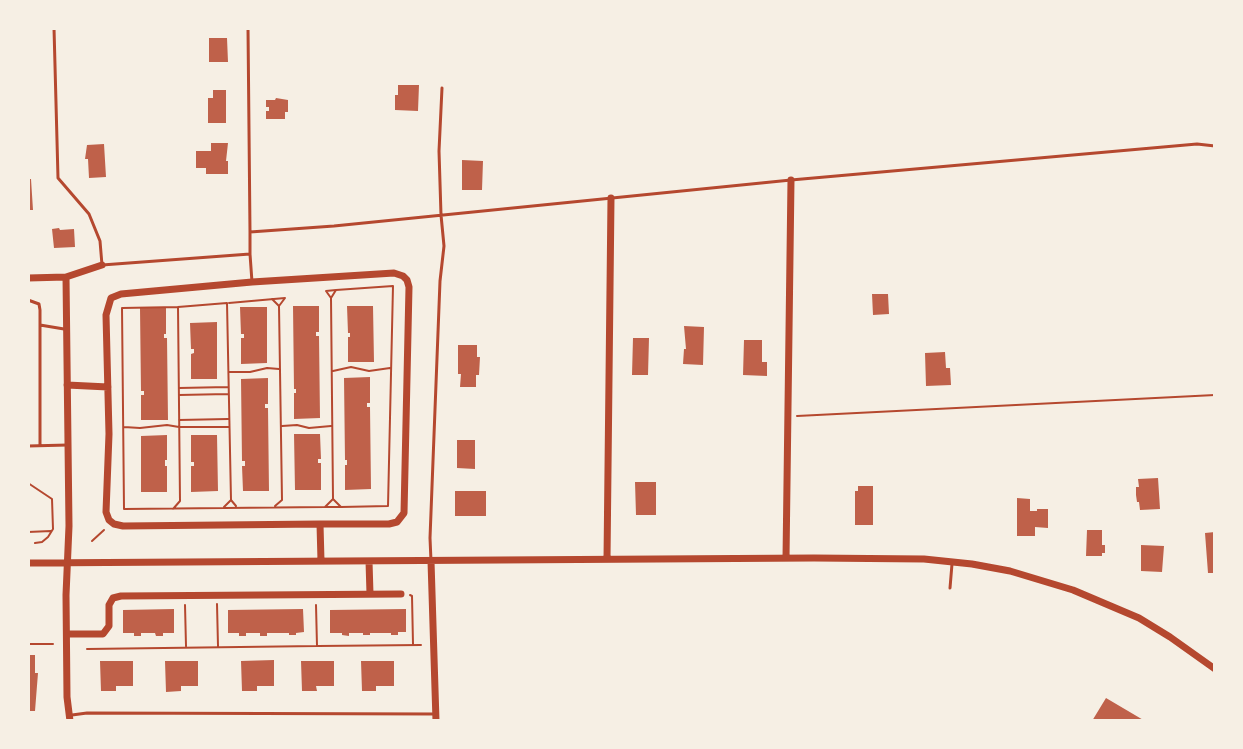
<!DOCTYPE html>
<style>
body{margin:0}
#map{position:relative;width:1243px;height:749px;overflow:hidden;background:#f6efe4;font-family:"Titillium Web",sans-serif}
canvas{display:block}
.frame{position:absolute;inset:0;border:30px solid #f6efe4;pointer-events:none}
</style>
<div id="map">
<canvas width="1243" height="749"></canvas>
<div class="frame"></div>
</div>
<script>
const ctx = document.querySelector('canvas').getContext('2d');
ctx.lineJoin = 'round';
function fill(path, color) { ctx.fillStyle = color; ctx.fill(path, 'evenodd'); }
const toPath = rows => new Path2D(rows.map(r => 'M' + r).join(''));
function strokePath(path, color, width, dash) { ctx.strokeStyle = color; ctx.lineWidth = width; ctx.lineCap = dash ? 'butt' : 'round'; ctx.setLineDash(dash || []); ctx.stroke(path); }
const building = toPath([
 [209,38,227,38,228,62,209,62],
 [398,85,419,85,418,111,395,110,395,95,398,95],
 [213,90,226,90,226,123,208,123,208,98,213,98],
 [276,98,288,100,288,112,285,112,285,119,266,119,266,111,269,111,269,107,266,107,266,100,275,100],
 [211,143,228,143,226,161,228,161,228,174,206,174,206,168,196,168,196,151,211,151],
 [104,144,106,177,89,178,88,159,85,159,87,145],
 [462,160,483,161,482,190,462,190],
 [28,179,31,179,33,210,28,210],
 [59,228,60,230,74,229,75,247,54,248,52,229],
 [872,294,888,294,889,314,873,315],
 [293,306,319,306,319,332,316,332,316,336,319,336,320,418,294,419,294,393,296,393,296,389,294,389],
 [347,306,373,306,374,362,348,362,348,337,350,337,350,333,348,333],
 [240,307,267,307,267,363,241,364,241,338,244,338,244,334,241,334],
 [140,308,166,308,166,334,164,334,164,338,167,338,168,420,141,420,141,395,144,395,144,391,141,391],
 [217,322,217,379,191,379,191,354,194,353,194,349,191,349,190,323],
 [684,326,704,327,703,365,683,364,684,349,686,349],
 [633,338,649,338,648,375,632,375],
 [744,340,762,340,762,362,767,362,767,376,743,375],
 [458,345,477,345,477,357,480,357,479,375,476,375,476,387,460,387,461,374,458,374],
 [945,352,946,368,950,368,951,385,926,386,925,353],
 [370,377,370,403,367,403,367,407,370,407,371,489,345,490,345,465,347,465,347,460,345,460,344,378],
 [268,378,268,404,265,404,265,408,268,408,269,491,243,491,242,466,245,466,245,461,242,461,241,379],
 [294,434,320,434,321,459,318,459,318,463,321,463,321,490,295,490],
 [167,435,167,460,165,460,165,466,167,466,167,492,141,492,141,436],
 [191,435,217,435,218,491,191,492,191,466,194,466,194,462,191,462],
 [457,440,475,440,475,469,457,468],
 [1158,478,1160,509,1140,510,1139,502,1137,502,1136,495,1136,487,1139,487,1138,479],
 [635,482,656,482,656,515,636,515],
 [858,486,873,486,873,525,855,525,855,491,858,491],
 [455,491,486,491,486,516,455,516],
 [1017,498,1030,499,1030,511,1037,511,1037,509,1048,509,1048,528,1035,527,1035,536,1017,536],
 [1087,530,1102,530,1102,545,1105,545,1105,553,1102,553,1102,556,1086,556],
 [1215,532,1215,573,1208,573,1205,533],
 [1141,545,1164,546,1162,572,1141,571],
 [174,609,174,633,163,633,163,636,156,636,155,633,141,633,141,636,134,636,134,633,123,633,123,610],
 [303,609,304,632,296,633,296,635,289,635,289,633,267,633,267,636,260,636,260,633,246,633,246,636,239,636,239,633,228,633,228,610],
 [406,609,406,632,398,632,398,635,391,635,391,633,370,633,370,635,363,635,363,633,349,633,349,636,342,635,342,633,330,633,330,610],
 [28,655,35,655,35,673,38,673,35,711,28,711],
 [274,660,274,686,257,686,257,691,242,691,241,661],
 [100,661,133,661,133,686,116,686,116,691,101,691],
 [165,661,198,661,198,686,181,686,181,691,166,692],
 [301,661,334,661,334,686,316,686,317,691,302,691],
 [361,661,394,661,394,686,376,686,376,691,362,691],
 [1106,698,1145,721,1092,721]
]);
const path = toPath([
 [336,290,393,286,388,506,341,507],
 [336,290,331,298,326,291,336,290],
 [331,298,333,499,325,507,341,507,333,499],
 [229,303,285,298,279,306,272,299],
 [178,307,227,303,231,500],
 [333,371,351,367,369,371,390,368],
 [229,372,250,372,267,368,279,369],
 [179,388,228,387],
 [179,395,228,394],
 [797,416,1215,395],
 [179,420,228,419],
 [282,426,297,425,309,428,331,426],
 [124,427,140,428,167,425,179,427,228,427],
 [28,483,52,499,53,529,48,537,42,542,35,543],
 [275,506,282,500,279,306],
 [224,507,231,500,236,506],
 [173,509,180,501,178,307,122,308,124,509,325,507],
 [28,532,51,531],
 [92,541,104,530],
 [410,595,412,596,413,644],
 [217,604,218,646],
 [185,605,186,646],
 [28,644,53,644],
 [318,646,421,645],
 [87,649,317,646,316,605]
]);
const service = toPath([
 [54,28,58,178,89,214,100,241,102,265,250,254,250,232,334,226,791,180,1197,144,1215,146],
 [248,28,250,232],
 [250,254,252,282],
 [28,300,39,304,40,310,40,445],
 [40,325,64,329],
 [28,446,68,445],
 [431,561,430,538,440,281,444,246,441,215,439,151,442,88],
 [950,588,952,564],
 [72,715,87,713,436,714]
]);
const minor = toPath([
 [66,277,69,526,66,595,67,697,70,721],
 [28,278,66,277,102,265],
 [67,385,108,387],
 [320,524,389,524,397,522,404,513,409,287,407,280,403,276,394,273,252,282,121,294,111,298,106,315,109,434,106,512,109,520,114,524,123,526,320,524,321,561],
 [786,558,791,180],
 [607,559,611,198],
 [369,561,370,594],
 [431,561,436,721],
 [28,563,814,558,924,559,972,564,1010,571,1073,590,1139,618,1170,637,1215,669],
 [67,634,103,634,109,626,109,605,113,598,121,596,401,594]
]);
fill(building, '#bf614a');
strokePath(path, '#b5482f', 2);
strokePath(service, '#b5482f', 3);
strokePath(minor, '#b5482f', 7);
</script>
